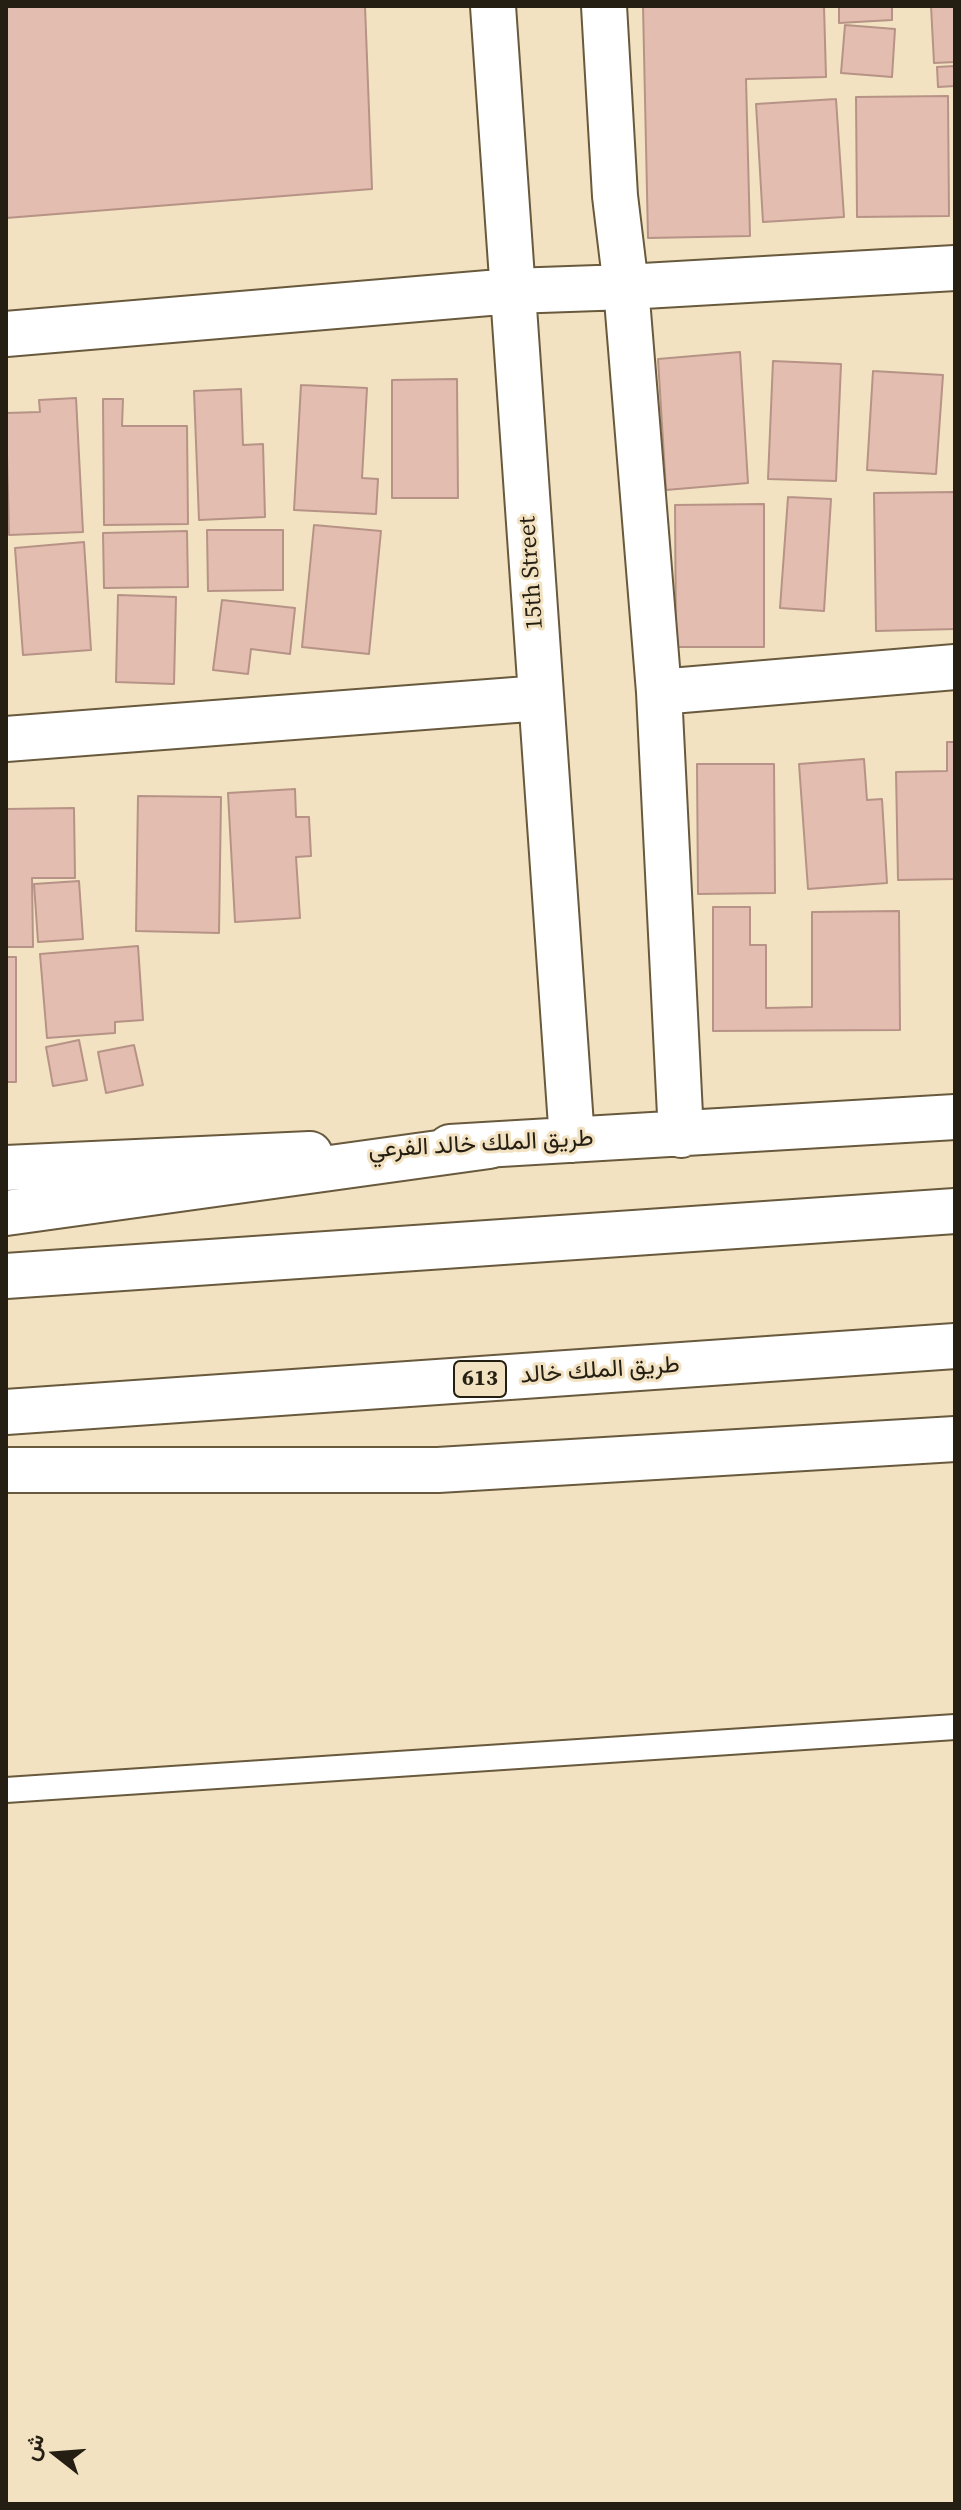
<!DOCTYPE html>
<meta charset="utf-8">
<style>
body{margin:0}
#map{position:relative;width:961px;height:2510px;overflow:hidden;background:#f2e2c1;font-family:"Source Serif 4",Vazirmatn,serif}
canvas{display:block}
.frame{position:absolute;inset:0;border:8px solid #251f13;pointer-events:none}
.north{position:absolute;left:16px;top:2414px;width:80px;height:80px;-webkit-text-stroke:6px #f2e2c1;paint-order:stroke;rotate:287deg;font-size:22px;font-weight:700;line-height:32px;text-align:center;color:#251f13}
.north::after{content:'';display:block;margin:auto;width:28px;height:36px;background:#251f13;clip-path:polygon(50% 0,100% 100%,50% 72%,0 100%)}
</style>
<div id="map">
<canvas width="961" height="2510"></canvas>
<div class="frame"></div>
<div class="north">ش</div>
</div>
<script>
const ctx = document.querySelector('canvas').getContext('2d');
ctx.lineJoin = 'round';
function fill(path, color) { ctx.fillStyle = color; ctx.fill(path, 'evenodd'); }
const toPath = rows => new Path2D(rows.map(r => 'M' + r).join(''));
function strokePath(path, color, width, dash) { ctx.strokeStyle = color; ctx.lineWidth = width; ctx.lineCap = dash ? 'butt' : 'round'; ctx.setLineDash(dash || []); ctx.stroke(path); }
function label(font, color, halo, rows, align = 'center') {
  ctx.font = font + ' "Source Serif 4",Vazirmatn,serif'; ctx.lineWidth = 6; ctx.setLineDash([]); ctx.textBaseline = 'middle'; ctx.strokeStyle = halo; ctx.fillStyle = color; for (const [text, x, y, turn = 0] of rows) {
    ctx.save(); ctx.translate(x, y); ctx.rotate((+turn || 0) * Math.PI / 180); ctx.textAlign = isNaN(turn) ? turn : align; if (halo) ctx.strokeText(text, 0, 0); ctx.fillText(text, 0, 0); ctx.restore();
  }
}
const building = toPath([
 [22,6,365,6,372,189,6,218,6,7,22,6],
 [643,6,824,6,826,77,746,79,750,236,648,238,643,6],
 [839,6,892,6,892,20,839,23,839,6],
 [931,6,955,6,955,62,934,63,931,6],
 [845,25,895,29,892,77,841,73,845,25],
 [955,66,955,86,938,87,937,67,955,66],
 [948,96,949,216,857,217,856,97,948,96],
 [836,99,844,217,763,222,756,104,836,99],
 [740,352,748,483,666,490,658,359,740,352],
 [773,361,841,364,836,481,768,479,773,361],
 [873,371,943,375,936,474,867,470,873,371],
 [457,379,458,498,392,498,392,380,457,379],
 [301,385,367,388,362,478,378,479,376,514,294,510,301,385],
 [241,389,243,445,263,444,265,517,199,520,194,391,241,389],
 [76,398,83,532,9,535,6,413,40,412,39,400,76,398],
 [103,399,123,399,122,426,187,426,188,524,104,525,103,399],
 [955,492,955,629,876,631,874,493,955,492],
 [788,497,831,499,824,611,780,608,788,497],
 [764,504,764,647,676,647,675,505,764,504],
 [314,525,381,531,369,654,302,647,314,525],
 [207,530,283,530,283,590,208,591,207,530],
 [187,531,188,587,104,588,103,533,187,531],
 [84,542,91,650,23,655,15,548,84,542],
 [118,595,176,597,174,684,116,682,118,595],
 [222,600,295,608,290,654,251,649,248,674,213,670,222,600],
 [947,742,955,742,955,879,898,880,896,772,947,771,947,742],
 [864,759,867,800,882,799,887,883,808,889,799,764,864,759],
 [697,764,774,764,775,893,698,894,697,764],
 [295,789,296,817,309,817,311,856,296,857,300,918,235,922,228,793,295,789],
 [138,796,221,797,219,933,136,931,138,796],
 [74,808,75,878,32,878,33,947,6,947,6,809,74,808],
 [79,881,83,939,38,942,34,884,79,881],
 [713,907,750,907,750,945,766,945,766,1008,812,1007,812,912,899,911,900,1030,713,1031,713,907],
 [138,946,143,1020,115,1022,115,1033,47,1038,40,954,138,946],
 [6,957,16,957,16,1082,6,1082,6,957],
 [79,1040,87,1080,53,1086,46,1047,79,1040],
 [134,1045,143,1085,106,1093,98,1052,134,1045]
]);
const lane = toPath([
 [6,1790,955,1727]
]);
const street = toPath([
 [493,6,572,1140],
 [604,6,615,196,626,287,659,692,681,1135],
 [6,334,512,291,626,287,955,268],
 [659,692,955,667],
 [6,739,541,698],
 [450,1147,955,1117],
 [6,1168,310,1154]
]);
const secondary = toPath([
 [6,1470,438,1470,955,1439]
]);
const highway = toPath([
 [6,1213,489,1146],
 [6,1276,955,1211],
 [6,1412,955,1346]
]);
const shields = [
 [480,1379,52]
];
const shieldNames = [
 ["613",480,1379]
];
const streetNames = [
 ["15th Street",532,573,-94],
 ["طريق الملك خالد الفرعي",481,1145,-3],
 ["طريق الملك خالد",600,1371,-4]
];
fill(building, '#e3bdb0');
strokePath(building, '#b69386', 2);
strokePath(lane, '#695a3e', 28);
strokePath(street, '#695a3e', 48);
strokePath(secondary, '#695a3e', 48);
strokePath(highway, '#695a3e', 48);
strokePath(lane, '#fff', 24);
strokePath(street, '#fff', 44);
strokePath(secondary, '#fff', 44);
strokePath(highway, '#fff', 44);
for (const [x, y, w] of shields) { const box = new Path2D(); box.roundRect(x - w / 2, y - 18, w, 36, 6); ctx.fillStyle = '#f2e2c1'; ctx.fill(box); strokePath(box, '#251f13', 2); }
label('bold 22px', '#251f13', null, shieldNames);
label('24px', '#251f13', '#f2e2c1', streetNames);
</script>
